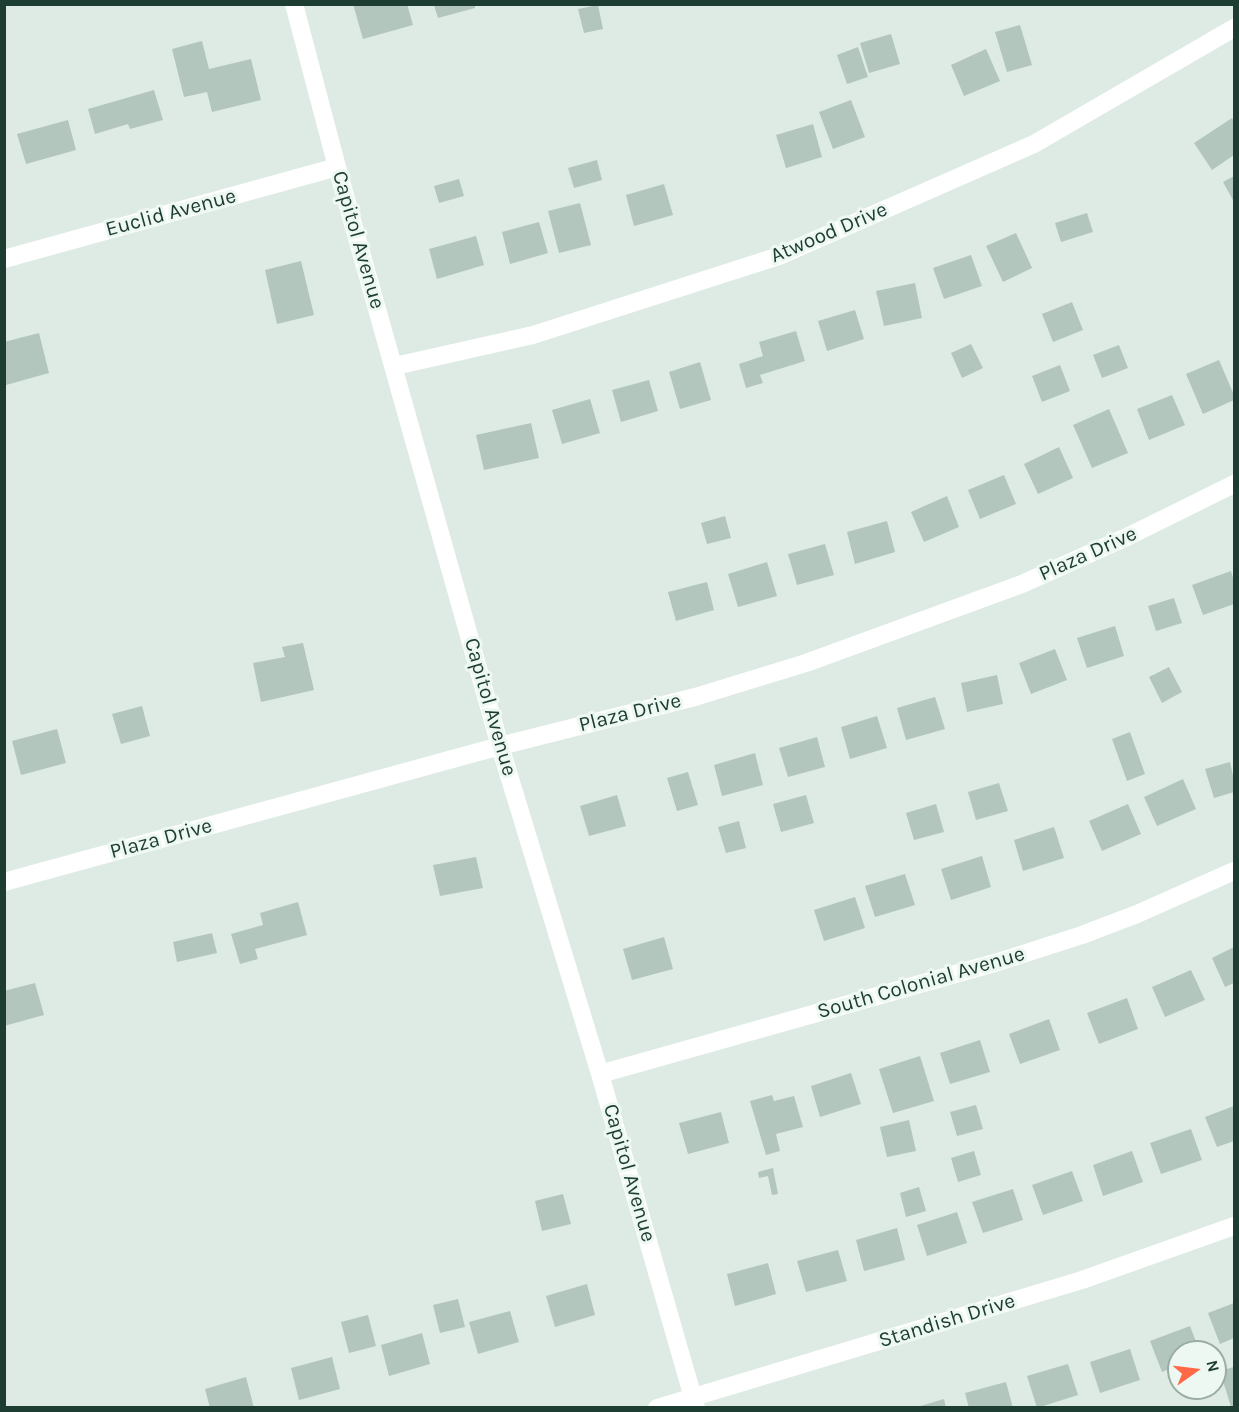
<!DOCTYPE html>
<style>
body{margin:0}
#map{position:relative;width:1239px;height:1412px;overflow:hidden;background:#ddebe4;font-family:Karla,sans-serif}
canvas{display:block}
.frame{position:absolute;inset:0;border:6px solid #1d3c32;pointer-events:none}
.north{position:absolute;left:1167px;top:1340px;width:60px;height:60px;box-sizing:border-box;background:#eef8f2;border:2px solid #9aada5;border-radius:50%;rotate:76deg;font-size:16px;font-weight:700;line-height:24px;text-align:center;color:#1d3c32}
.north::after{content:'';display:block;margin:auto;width:21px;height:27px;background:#ff6948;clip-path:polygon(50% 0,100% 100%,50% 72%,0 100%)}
</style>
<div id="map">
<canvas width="1239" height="1412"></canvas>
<div class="frame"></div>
<div class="north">N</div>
</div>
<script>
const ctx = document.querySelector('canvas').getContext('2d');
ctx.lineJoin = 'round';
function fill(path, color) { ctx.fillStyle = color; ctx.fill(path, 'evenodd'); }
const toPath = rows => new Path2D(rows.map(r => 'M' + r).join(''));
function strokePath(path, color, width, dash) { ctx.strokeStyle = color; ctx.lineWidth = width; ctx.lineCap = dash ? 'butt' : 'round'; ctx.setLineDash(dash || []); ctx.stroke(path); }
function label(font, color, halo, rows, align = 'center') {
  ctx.font = font + ' Karla,sans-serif'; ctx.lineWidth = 6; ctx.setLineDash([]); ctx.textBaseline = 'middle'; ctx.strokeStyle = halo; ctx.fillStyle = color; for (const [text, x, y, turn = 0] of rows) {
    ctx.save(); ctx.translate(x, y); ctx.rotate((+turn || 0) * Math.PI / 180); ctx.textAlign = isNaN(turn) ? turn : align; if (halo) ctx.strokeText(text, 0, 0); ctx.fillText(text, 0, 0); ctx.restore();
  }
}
const building = toPath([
 [353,4,407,4,413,25,363,39],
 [434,5,475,5,475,8,438,18],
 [598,5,603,29,584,33,578,9],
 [1020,25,1032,65,1007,72,995,32],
 [891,34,900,64,869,73,860,43],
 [202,41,209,69,251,59,261,100,212,112,207,92,184,97,172,49],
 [858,47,868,77,847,84,837,55],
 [986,49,1000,81,964,96,951,65],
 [154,90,163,120,130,129,128,124,95,134,88,109],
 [851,100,865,137,833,149,819,112],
 [1232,118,1234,122,1234,155,1212,170,1194,143],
 [68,120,76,150,26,164,17,134],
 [813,124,822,157,786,168,776,135],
 [597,160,602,180,574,188,568,168],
 [1234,176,1234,202,1223,182],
 [459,179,464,196,439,203,434,186],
 [664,184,673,215,634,226,626,195],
 [580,203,591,245,559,253,548,211],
 [1087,213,1093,232,1061,242,1055,223],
 [539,222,548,253,510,264,502,232],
 [1016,233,1032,268,1003,282,986,246],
 [476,236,484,265,437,279,429,249],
 [971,255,982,286,944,299,933,268],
 [301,261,314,315,277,324,265,270],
 [915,283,922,318,884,326,876,291],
 [1072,302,1083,330,1053,342,1042,314],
 [855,310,864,339,827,351,818,321],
 [796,331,805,361,760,375,763,383,746,388,739,364,763,356,759,342],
 [39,333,49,373,6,385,4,342],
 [971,344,983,368,962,378,951,353],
 [1119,345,1128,368,1102,378,1093,355],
 [1219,360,1234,395,1234,400,1203,414,1186,374],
 [700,362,711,400,680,409,669,372],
 [1060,365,1070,391,1042,402,1032,376],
 [649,380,658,411,621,422,612,390],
 [1172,395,1185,425,1149,440,1137,409],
 [590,399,600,433,562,444,552,410],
 [1109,409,1128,453,1092,468,1073,425],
 [531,423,539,458,484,470,476,435],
 [1059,447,1073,478,1038,494,1024,464],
 [1004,475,1016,504,980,519,968,490],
 [947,496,959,527,924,542,911,512],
 [725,516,731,538,707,544,701,523],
 [887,521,895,552,855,564,847,532],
 [825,544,834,575,797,585,788,554],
 [767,562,777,596,738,607,728,574],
 [1231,571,1234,581,1234,604,1203,615,1192,585],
 [707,582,714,610,676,621,668,592],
 [1174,598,1182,623,1156,631,1148,606],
 [1115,626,1124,656,1087,668,1077,638],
 [303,643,314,690,261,702,253,663,285,657,282,647],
 [1055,649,1067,680,1031,694,1019,663],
 [1169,667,1182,692,1162,703,1149,677],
 [997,675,1003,704,967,712,961,683],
 [935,697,945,729,906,740,897,708],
 [142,706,150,736,121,744,112,714],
 [877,716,887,748,850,759,841,727],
 [57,729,66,763,21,775,12,741],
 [1130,732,1145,774,1127,781,1112,739],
 [817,737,825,767,788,777,779,748],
 [755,753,763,785,722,796,714,765],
 [1230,762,1234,780,1234,792,1214,798,1205,769],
 [688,772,698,805,677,811,667,778],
 [1183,779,1196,809,1157,826,1144,797],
 [999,783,1008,811,976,820,968,792],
 [617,795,626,826,589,836,580,806],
 [806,795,814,823,781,832,773,804],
 [936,804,944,832,914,840,906,813],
 [1128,804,1141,834,1102,851,1089,821],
 [739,821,746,848,726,853,718,827],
 [1054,827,1064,858,1023,871,1014,840],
 [982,856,991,887,951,900,941,869],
 [476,857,483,888,440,896,433,865],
 [905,874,915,905,875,917,865,886],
 [855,897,865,928,824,941,814,910],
 [298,902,307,935,255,949,258,959,240,964,231,934,263,925,260,913],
 [212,933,217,953,177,962,173,942],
 [664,937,673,969,632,980,623,949],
 [1234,947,1234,983,1225,987,1212,958],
 [1191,970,1205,1000,1165,1017,1152,987],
 [35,983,44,1015,4,1026,4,991],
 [1127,998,1138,1029,1099,1044,1087,1013],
 [1049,1019,1060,1050,1020,1064,1009,1034],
 [980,1040,990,1072,950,1084,940,1053],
 [920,1056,934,1101,893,1113,879,1069],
 [851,1073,861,1104,820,1117,811,1086],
 [772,1095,774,1101,794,1096,803,1127,776,1134,780,1151,766,1155,750,1101],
 [976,1105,983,1129,957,1136,950,1112],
 [1234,1106,1234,1141,1217,1147,1205,1117],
 [721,1112,729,1143,688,1154,679,1123],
 [909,1120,916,1151,887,1157,880,1127],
 [1191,1129,1202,1160,1161,1174,1150,1143],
 [974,1151,981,1175,958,1182,951,1158],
 [1132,1151,1143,1182,1103,1196,1093,1165],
 [773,1168,778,1194,772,1195,768,1176,759,1178,758,1172],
 [1072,1171,1083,1201,1043,1215,1032,1185],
 [919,1187,926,1211,906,1217,900,1193],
 [1013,1189,1023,1220,983,1233,972,1202],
 [563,1194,571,1224,542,1231,535,1201],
 [957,1212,967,1243,927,1256,917,1225],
 [897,1228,905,1260,864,1271,856,1240],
 [838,1250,847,1281,806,1292,797,1261],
 [768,1263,776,1294,735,1306,727,1274],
 [587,1284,595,1315,555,1327,546,1296],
 [458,1299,465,1327,440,1333,433,1305],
 [1234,1303,1234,1338,1220,1344,1208,1313],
 [510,1311,519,1342,478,1354,469,1322],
 [368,1315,376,1346,349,1353,341,1322],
 [1190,1326,1200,1352,1179,1352,1179,1365,1162,1372,1150,1341],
 [422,1333,430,1364,389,1376,381,1345],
 [1130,1349,1140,1380,1100,1393,1090,1362],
 [332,1357,340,1389,299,1400,291,1368],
 [1068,1364,1078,1395,1037,1408,1027,1376],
 [1234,1367,1234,1406,1231,1407,1220,1371],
 [246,1377,254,1408,210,1408,205,1389],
 [1006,1382,1013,1408,969,1408,965,1393],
 [944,1399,946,1408,917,1408,917,1407]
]);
const street = toPath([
 [294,4,337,167,500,746,600,1074,696,1408],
 [4,259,337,167],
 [395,366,533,335,779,256,1034,144,1234,28],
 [4,882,500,746,695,697,806,663,1022,584,1131,535,1234,484],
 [600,1074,998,962,1082,935,1137,914,1234,871],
 [657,1408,1082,1280,1234,1226]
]);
const streetNames = [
 ["Euclid Avenue",171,213,-15],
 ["Atwood Drive",829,233,-23],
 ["Capitol Avenue",358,240,74],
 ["Plaza Drive",1088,554,-24],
 ["Capitol Avenue",490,707,74],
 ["Plaza Drive",630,713,-14],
 ["Plaza Drive",161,839,-15],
 ["South Colonial Avenue",921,983,-16],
 ["Capitol Avenue",629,1173,74],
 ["Standish Drive",947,1321,-17]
];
fill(building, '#b2c6bd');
strokePath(street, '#fff', 18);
label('21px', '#1d3c32', '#eef8f2', streetNames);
</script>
